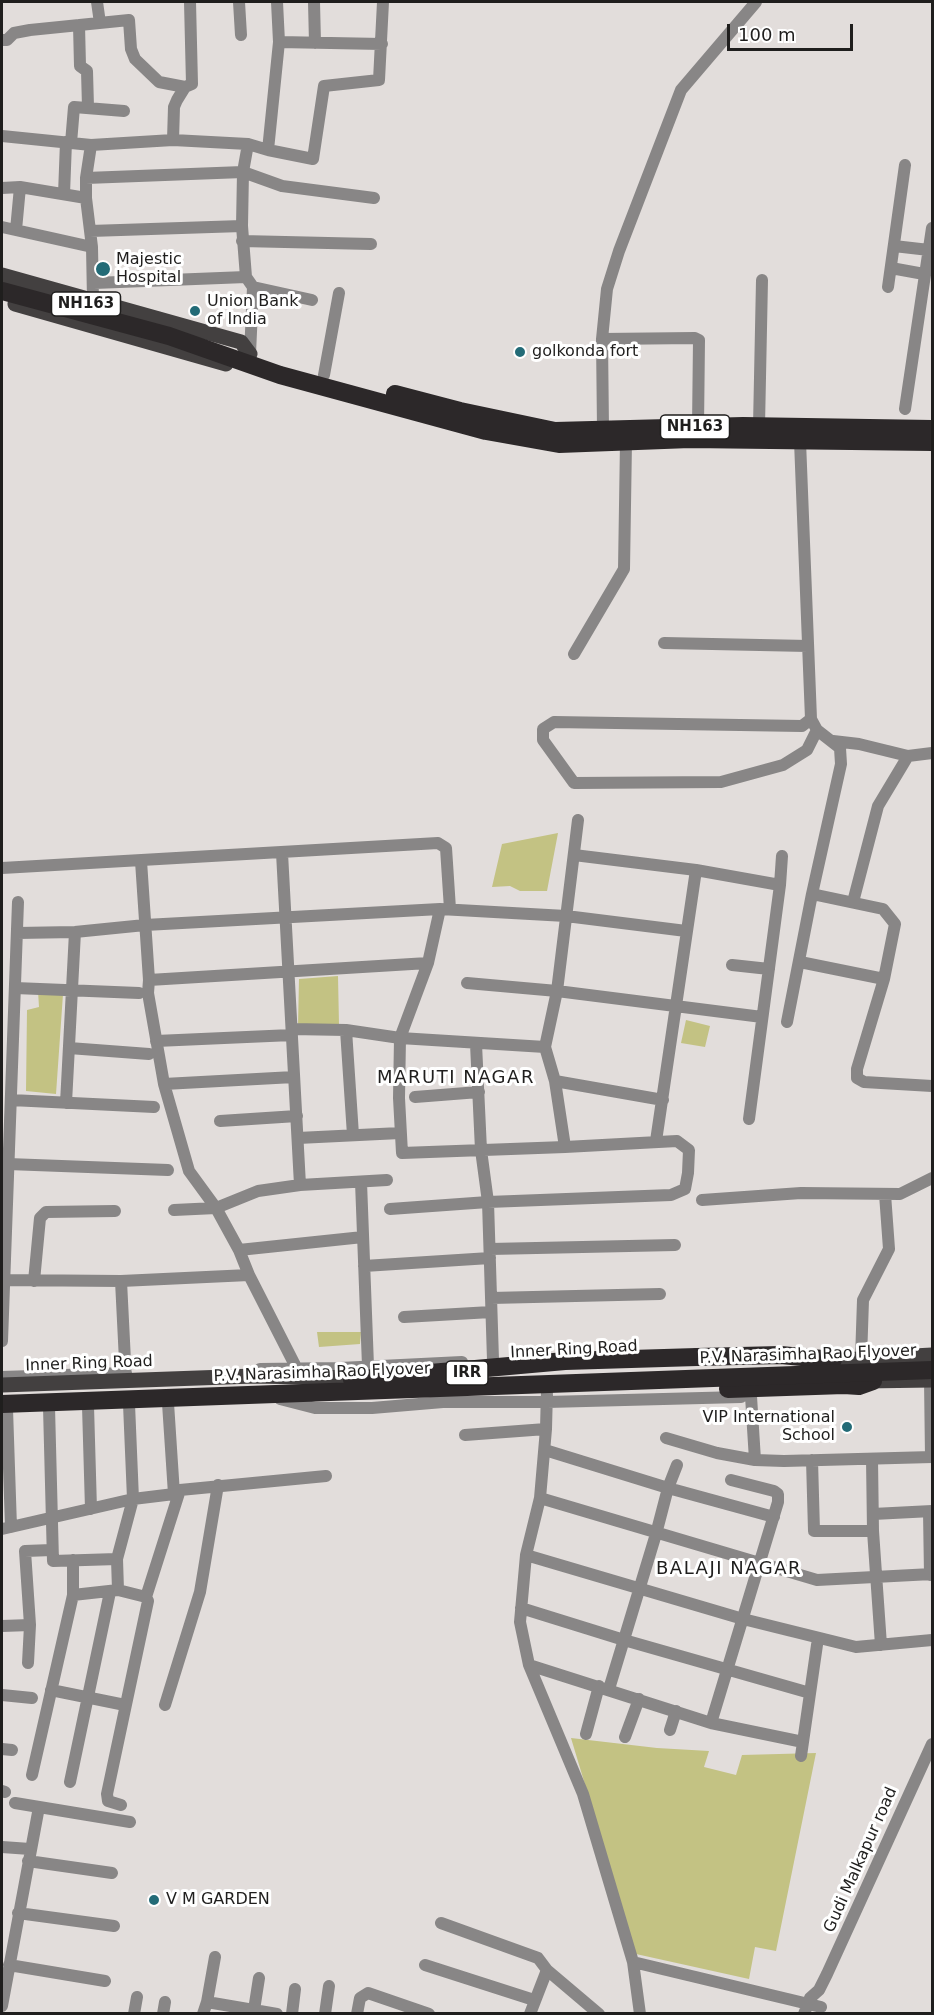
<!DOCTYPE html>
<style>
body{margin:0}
#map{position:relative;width:934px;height:2015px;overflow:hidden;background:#e2dddb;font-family:"DejaVu Sans",sans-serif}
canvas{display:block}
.frame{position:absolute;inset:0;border:3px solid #1f1e1d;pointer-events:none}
.scale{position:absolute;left:727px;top:24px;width:126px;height:27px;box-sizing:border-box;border:3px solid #1f1e1d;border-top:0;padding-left:8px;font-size:18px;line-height:21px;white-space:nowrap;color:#1f1e1d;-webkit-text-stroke:4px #fff;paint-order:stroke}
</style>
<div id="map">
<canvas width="934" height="2015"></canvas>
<div class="frame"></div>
<div class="scale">100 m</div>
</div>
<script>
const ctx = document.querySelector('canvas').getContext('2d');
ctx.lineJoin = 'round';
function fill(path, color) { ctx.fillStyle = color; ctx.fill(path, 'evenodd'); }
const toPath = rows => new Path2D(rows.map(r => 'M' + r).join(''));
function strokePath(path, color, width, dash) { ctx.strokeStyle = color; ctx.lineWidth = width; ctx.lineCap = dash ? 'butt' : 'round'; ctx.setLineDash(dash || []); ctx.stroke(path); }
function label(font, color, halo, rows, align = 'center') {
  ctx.font = font + ' "DejaVu Sans",sans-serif'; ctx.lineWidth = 6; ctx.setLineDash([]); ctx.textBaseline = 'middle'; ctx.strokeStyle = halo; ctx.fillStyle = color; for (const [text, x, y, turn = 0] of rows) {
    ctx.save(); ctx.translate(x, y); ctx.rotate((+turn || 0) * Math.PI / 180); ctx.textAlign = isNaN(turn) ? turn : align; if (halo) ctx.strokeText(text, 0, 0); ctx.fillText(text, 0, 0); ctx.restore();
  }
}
const green = toPath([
 [558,833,547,891,520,891,510,886,492,887,502,844],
 [338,976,339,1025,298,1026,299,979],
 [38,991,63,994,56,1094,26,1091,27,1010,39,1007],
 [686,1020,710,1026,705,1047,681,1043],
 [317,1332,361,1332,360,1344,319,1347],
 [571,1738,657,1748,709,1751,704,1767,736,1775,742,1755,816,1753,776,1951,755,1947,749,1979,636,1954]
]);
const minor = toPath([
 [97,2,100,23],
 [239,2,241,35],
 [277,2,279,42,268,150,313,159,324,86,379,80,383,2],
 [314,2,315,43],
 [79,25,80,66,87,71,88,107],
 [2,40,7,40,14,33,30,30,129,20,131,49,135,59,159,82,185,87],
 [279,42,382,44],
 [2,136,91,145,173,140,248,144,268,150],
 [173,140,174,107,177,100,185,87,192,84,190,2],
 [71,143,74,107,124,111],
 [248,144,243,172,242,226,246,277,253,287,250,354],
 [91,145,86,178,86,198,92,247,93,300],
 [86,178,243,172,282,186,374,198],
 [2,188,20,187,86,198],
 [64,194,66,142],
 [2,227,92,247],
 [16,230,20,187],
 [90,231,242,226],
 [242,241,371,244],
 [894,246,929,250],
 [891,268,924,274],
 [94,283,246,277],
 [253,287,312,300],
 [888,287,905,165],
 [602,339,695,338,699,340,698,427],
 [324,375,339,293],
 [905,409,932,228],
 [759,426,762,280],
 [603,429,602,339,607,289,619,251,681,90,756,2],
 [664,643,808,646],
 [574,654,624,569,626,442],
 [811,719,802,726,554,722,543,729,543,740,574,783,721,782,783,765,807,750,817,730],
 [833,741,859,744,908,756,932,753],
 [282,853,300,1185],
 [574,855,696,870,780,885],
 [141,861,149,980,148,993,164,1084,189,1171,216,1208,239,1250,249,1275,299,1373],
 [2,868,438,843,446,848,450,909],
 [812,894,883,909,895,924,884,979,857,1069,857,1078,864,1082,932,1086],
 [853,902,878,806,908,756],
 [17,933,75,932,145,925,440,909,566,916,686,931],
 [800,962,884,979],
 [732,965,769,969],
 [149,980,428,963],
 [467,983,557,991,762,1017],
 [15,988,139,993],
 [787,1022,812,894,841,764,840,748,817,730,811,719,800,441],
 [292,1029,346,1030,400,1038,545,1047],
 [346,1030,353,1135],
 [156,1041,292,1035],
 [476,1044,481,1150,488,1202,493,1360],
 [69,1048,149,1054],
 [555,1081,663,1100],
 [164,1084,294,1077],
 [415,1097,479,1092],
 [11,1100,154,1107],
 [66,1103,75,932],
 [749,1119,780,885,782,856],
 [220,1121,297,1116],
 [298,1138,400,1133],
 [656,1141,696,870],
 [565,1147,555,1081,545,1047,557,991,578,820],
 [8,1164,168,1170],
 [361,1182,368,1366],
 [702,1200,801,1193,900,1194,932,1178],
 [390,1209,488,1202,671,1195,685,1189,688,1173,689,1150,677,1141,565,1147,402,1153,399,1098,400,1038,428,963,440,909],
 [174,1210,216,1208,258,1191,300,1185,387,1180],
 [490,1249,675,1245],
 [239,1250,363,1237],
 [364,1266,490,1258],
 [4,1280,121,1281,249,1275],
 [34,1281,40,1218,46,1212,115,1211],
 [121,1281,126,1381],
 [491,1298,660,1294],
 [404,1317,491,1312],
 [2,1341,18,902],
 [861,1359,863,1300,889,1249,885,1194],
 [260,1369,340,1368,462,1362],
 [2,1377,126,1373],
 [930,1380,931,1457],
 [547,1390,546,1429,540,1498,526,1555,520,1622,529,1665,583,1794,633,1962,640,2014],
 [751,1396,755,1460],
 [280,1399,315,1408,372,1408,443,1402,547,1402,741,1397],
 [168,1403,174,1494],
 [88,1406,91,1509],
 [49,1407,53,1561,117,1559],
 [7,1409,11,1527],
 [465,1435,546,1429],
 [666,1438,717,1453,755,1460,784,1461,932,1457],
 [545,1450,668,1488,774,1517],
 [872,1459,873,1531,881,1645],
 [812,1460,814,1531,873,1531],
 [540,1498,817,1580,932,1574],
 [929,1512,930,1575],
 [873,1514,932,1511],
 [2,1529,133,1499,174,1494,180,1490,326,1476],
 [526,1555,743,1619,856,1647,932,1640],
 [118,1590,117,1559,133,1499,129,1404],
 [73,1595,118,1590,146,1597],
 [521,1608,624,1640,810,1693],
 [2,1626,30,1625],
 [28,1663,30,1625,25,1551,52,1550],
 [529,1665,711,1723,778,1502,778,1494,774,1491,731,1480],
 [609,1689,656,1534,668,1488,677,1465],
 [51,1690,125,1705],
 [2,1695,32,1698],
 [165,1705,200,1592,218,1485],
 [711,1723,803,1742],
 [670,1730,676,1711],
 [586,1734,599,1686],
 [625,1737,639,1699],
 [2,1749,12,1750],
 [801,1756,818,1638],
 [32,1775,73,1595,73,1560],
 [70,1782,110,1592],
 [2,1791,5,1792],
 [15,1803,130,1822],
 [121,1805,108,1801,107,1794,148,1601,146,1597,180,1490],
 [2,1847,30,1849],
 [28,1861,112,1873],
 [18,1913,114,1926],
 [441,1923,538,1958,547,1970,599,2014],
 [633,1962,821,2007],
 [9,1965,105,1981],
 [425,1965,534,2000],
 [207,2002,277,2014],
 [2,2006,39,1807],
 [254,2010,259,1978],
 [134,2014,137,1997],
 [163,2014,165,2002],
 [203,2014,207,2002,215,1957],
 [292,2014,295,1989],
 [325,2014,329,1986],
 [357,2014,360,1998,368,1993,429,2014],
 [530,2014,547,1970],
 [804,2014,810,1998,819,1990,827,1974,932,1744]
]);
const major = toPath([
 [2,275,241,342,250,354],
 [15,304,226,364],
 [823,1361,932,1355],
 [864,1381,932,1380],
 [2,1385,254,1376,364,1378]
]);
const highway = toPath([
 [2,291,169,336,280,375,486,431,559,444,690,439,932,442],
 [395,394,460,411,555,431,743,426,932,429],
 [697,1357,781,1355,833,1360],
 [728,1389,844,1385,859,1386,873,1381]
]);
const highwayBridge = toPath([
 [352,1380,565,1361,697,1357],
 [2,1404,932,1370]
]);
const markers = [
 [103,269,8,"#236b77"],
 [195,311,6,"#236b77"],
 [520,352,6,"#236b77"],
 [847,1427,6,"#236b77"],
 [154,1900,6,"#236b77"]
];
const shields = [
 [86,304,69],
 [695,427,69],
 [467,1373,42]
];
const shieldNames = [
 ["NH163",86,304],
 ["NH163",695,427],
 ["IRR",467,1373]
];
const poiNames = [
 ["Majestic",116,260],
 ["Hospital",116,278],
 ["Union Bank",207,302],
 ["of India",207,320],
 ["golkonda fort",532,352],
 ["VIP International",835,1418,"right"],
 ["School",835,1436,"right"],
 ["V M GARDEN",166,1900]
];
const streetNames = [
 ["Inner Ring Road",574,1350,-3],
 ["P.V. Narasimha Rao Flyover",808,1355,-2],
 ["Inner Ring Road",89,1364,-2],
 ["P.V. Narasimha Rao Flyover",322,1373,-2],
 ["Gudi Malkapur road",861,1860,-66]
];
const neighbourhoodNames = [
 ["MARUTI NAGAR",456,1078],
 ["BALAJI NAGAR",729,1569]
];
fill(green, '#c3c283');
strokePath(minor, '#888686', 12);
strokePath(major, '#434040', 15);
strokePath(highway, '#2c2829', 18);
strokePath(highwayBridge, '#2c2829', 18);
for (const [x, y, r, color] of markers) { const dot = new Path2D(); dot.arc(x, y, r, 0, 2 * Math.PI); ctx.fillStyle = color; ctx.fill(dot); strokePath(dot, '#fff', 2); }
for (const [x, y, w] of shields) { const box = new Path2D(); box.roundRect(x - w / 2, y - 12, w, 24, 4.5); ctx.fillStyle = '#fff'; ctx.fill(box); strokePath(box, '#1f1e1d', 1.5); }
label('bold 15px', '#1f1e1d', null, shieldNames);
label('16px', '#1f1e1d', '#fff', poiNames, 'left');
label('16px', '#1f1e1d', '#fff', streetNames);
ctx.letterSpacing = '1.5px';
label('18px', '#1f1e1d', '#fff', neighbourhoodNames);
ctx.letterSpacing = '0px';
</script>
